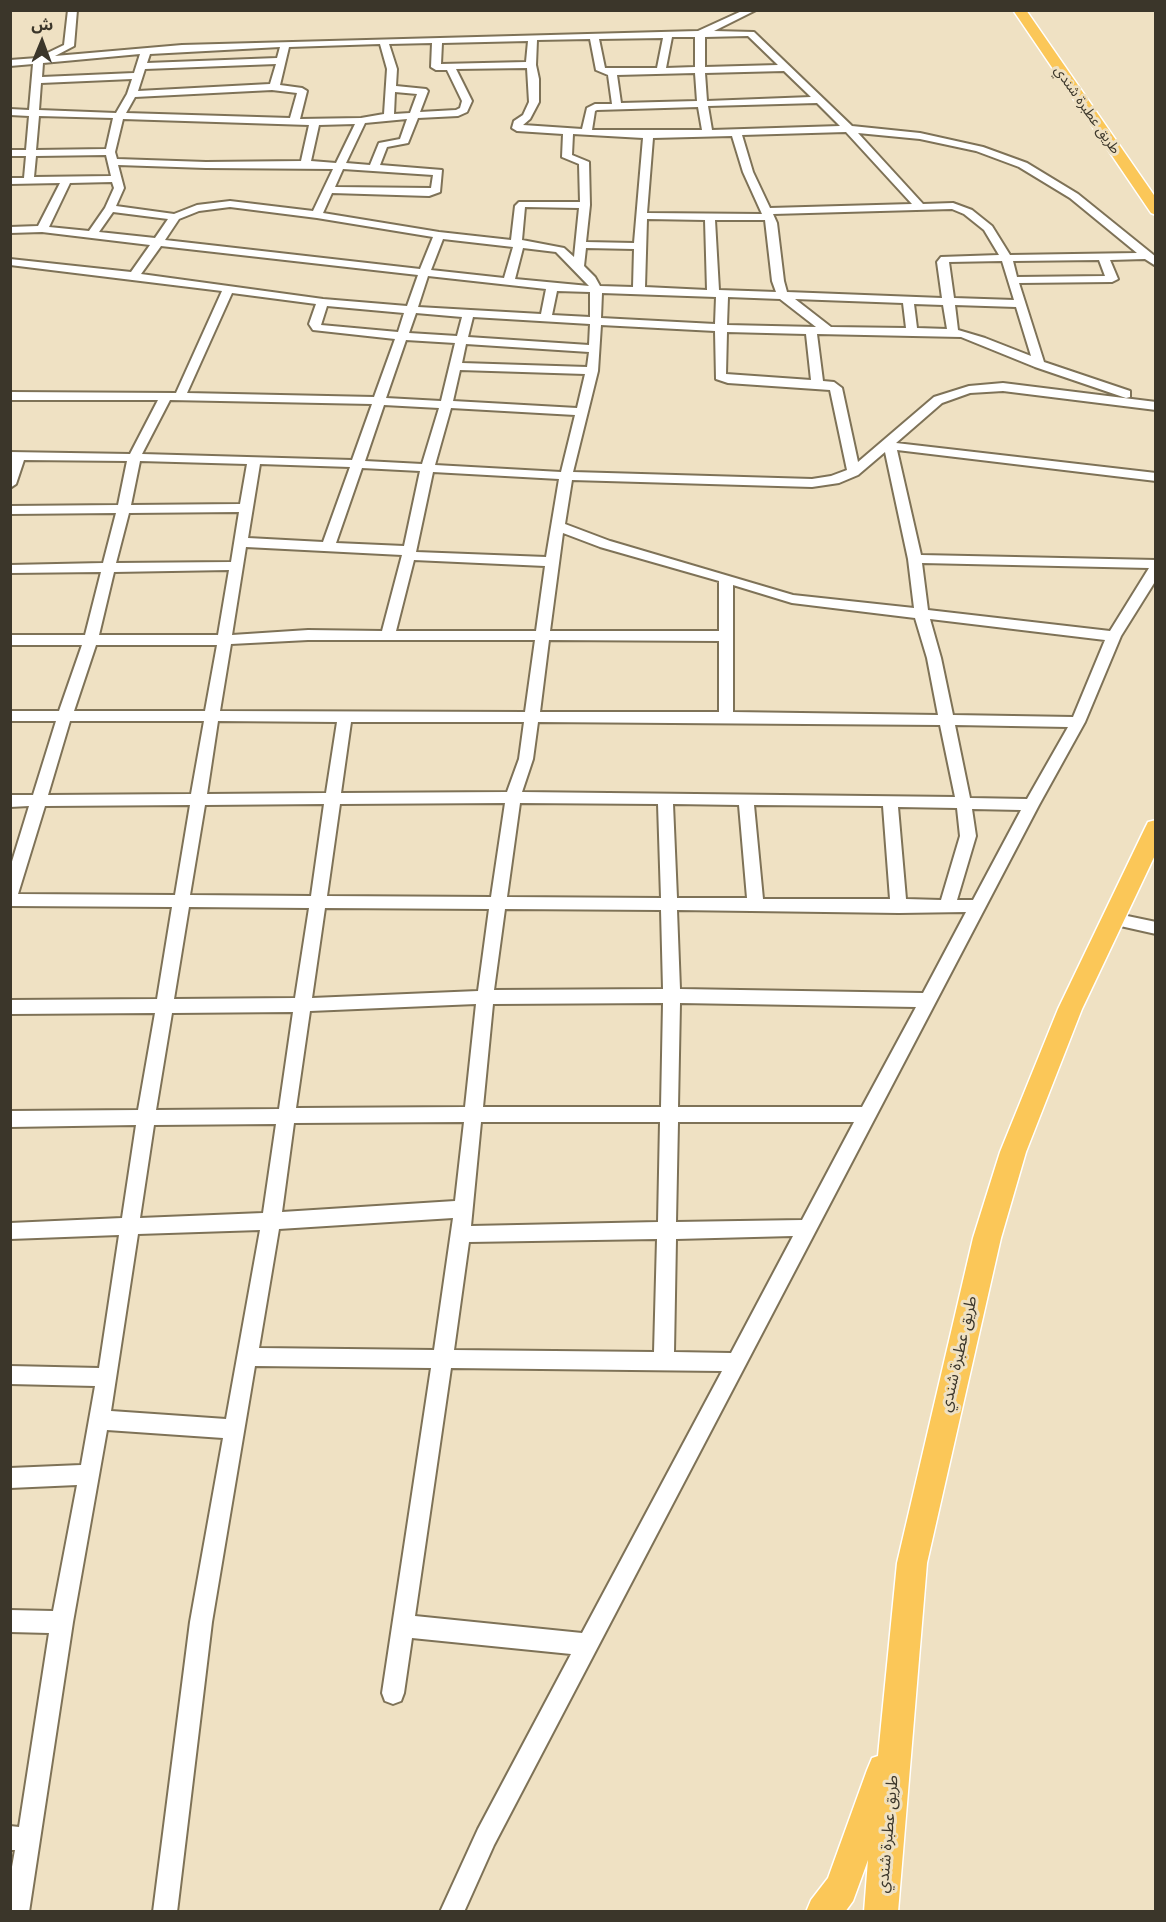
<!DOCTYPE html>
<meta charset="utf-8">
<style>
body{margin:0}
#map{position:relative;width:1166px;height:1922px;overflow:hidden;background:#efe1c3;font-family:"Noto Sans","Noto Sans Arabic",sans-serif}
canvas{display:block}
.frame{position:absolute;inset:0;border:12px solid #3b362a;pointer-events:none}
.north{position:absolute;left:12px;top:12px;width:60px;height:60px;-webkit-text-stroke:4px #efe1c3;paint-order:stroke;rotate:1deg;font-size:16px;font-weight:700;line-height:24px;text-align:center;color:#3b362a}
.north::after{content:'';display:block;margin:auto;width:21px;height:27px;background:#3b362a;clip-path:polygon(50% 0,100% 100%,50% 72%,0 100%)}
</style>
<div id="map">
<canvas width="1166" height="1922"></canvas>
<div class="frame"></div>
<div class="north">ش</div>
</div>
<script>
const ctx = document.querySelector('canvas').getContext('2d');
ctx.lineJoin = 'round';
const toPath = rows => new Path2D(rows.map(r => 'M' + r).join(''));
function strokePath(path, color, width, dash) { ctx.strokeStyle = color; ctx.lineWidth = width; ctx.lineCap = dash ? 'butt' : 'round'; ctx.setLineDash(dash || []); ctx.stroke(path); }
function fill(path, color) { ctx.fillStyle = color; ctx.fill(path, 'evenodd'); }
function label(font, color, halo, rows, align = 'center') {
  ctx.font = font + ' "Noto Sans","Noto Sans Arabic",sans-serif'; ctx.lineWidth = 6; ctx.setLineDash([]); ctx.textBaseline = 'middle'; ctx.strokeStyle = halo; ctx.fillStyle = color; for (const [text, x, y, turn = 0] of rows) {
    ctx.save(); ctx.translate(x, y); ctx.rotate((+turn || 0) * Math.PI / 180); ctx.textAlign = isNaN(turn) ? turn : align; if (halo) ctx.strokeText(text, 0, 0); ctx.fillText(text, 0, 0); ctx.restore();
  }
}
const minor = toPath([
 [68,10,77,10,74,46,55,56,182,45,698,31,744,10,756,10,714,31,754,32,852,126,920,133,983,147,1027,163,1078,194,1156,257,1156,266,1145,259,1110,260,1118,279,1112,282,1019,283,1044,362,1130,391,1130,397,1126,398,1035,367,961,337,817,334,823,381,834,382,842,388,858,462,934,397,969,386,1003,383,1156,402,1156,410,1003,391,970,393,942,403,896,443,1156,473,1156,481,897,450,921,555,1156,560,1156,580,1121,636,1085,722,1039,805,494,1845,464,1912,440,1912,478,1829,571,1654,412,1638,404,1693,401,1701,393,1704,385,1701,382,1693,431,1368,255,1366,212,1622,177,1912,153,1912,190,1622,223,1438,107,1430,73,1622,29,1912,10,1912,10,1878,15,1850,10,1850,10,1826,19,1827,49,1633,10,1632,10,1610,53,1611,77,1485,10,1488,10,1468,81,1465,95,1386,10,1384,10,1366,99,1368,119,1235,10,1239,10,1223,122,1218,136,1125,10,1127,10,1111,138,1110,155,1013,10,1014,10,1000,157,999,172,907,10,906,10,868,29,806,10,807,10,795,33,795,56,721,10,721,10,711,59,711,82,645,10,645,10,635,85,635,101,572,10,573,10,565,103,563,116,513,10,514,10,506,118,505,127,461,24,460,16,484,10,488,10,452,130,454,158,400,10,400,10,392,176,393,222,291,10,265,10,259,131,272,150,245,42,232,10,233,10,227,38,226,60,183,10,184,10,178,24,178,26,156,10,156,10,150,26,150,29,116,10,115,10,109,29,110,33,64,10,66,10,60,37,58,64,45,68,10],
 [748,36,778,65,705,67,705,37,748,36],
 [672,37,695,37,695,67,666,68,672,37],
 [663,38,657,68,605,68,599,39,663,38],
 [590,39,596,70,608,75,612,104,595,104,587,108,582,129,523,125,530,119,539,102,539,79,536,65,537,40,590,39],
 [528,41,526,62,441,64,442,43,528,41],
 [432,43,431,67,436,70,447,70,462,101,460,108,456,110,420,112,428,91,426,89,396,86,397,69,389,44,432,43],
 [380,44,387,69,384,114,361,118,300,119,307,91,302,88,280,85,289,47,380,44],
 [280,47,277,58,147,63,150,54,280,47],
 [140,54,134,73,42,77,43,63,140,54],
 [276,64,270,84,138,91,145,69,276,64],
 [527,68,529,102,523,115,514,121,512,128,517,131,563,134,562,157,579,164,580,202,519,202,515,206,511,240,439,232,323,213,332,193,429,196,440,192,442,170,380,165,387,147,408,143,418,118,458,116,467,112,472,101,456,69,527,68],
 [784,71,811,97,707,101,705,73,784,71],
 [695,73,697,101,621,103,617,75,695,73],
 [132,79,127,94,116,113,39,110,41,83,132,79],
 [272,90,297,93,290,118,126,113,135,97,272,90],
 [395,92,417,94,410,113,394,114,395,92],
 [817,103,840,126,712,130,708,106,817,103],
 [698,107,702,130,592,130,595,111,597,110,698,107],
 [39,116,113,118,106,149,36,150,39,116],
 [123,119,309,125,301,161,206,162,117,159,115,152,123,119],
 [407,119,400,139,379,143,370,165,346,163,365,123,407,119],
 [355,124,336,163,311,161,319,125,355,124],
 [846,132,912,204,770,208,753,172,742,135,846,132],
 [858,133,920,139,976,151,1019,167,1070,198,1137,253,1010,255,992,226,972,210,953,203,923,204,858,133],
 [573,134,643,138,634,243,586,242,590,205,589,162,572,155,573,134],
 [732,136,743,172,762,214,647,213,653,138,732,136],
 [106,155,111,176,34,177,36,156,106,155],
 [118,165,206,168,333,169,313,211,230,201,197,205,174,214,116,206,124,188,118,165],
 [343,169,433,175,431,188,335,187,343,169],
 [112,182,114,188,105,208,89,231,49,227,70,183,112,182],
 [230,207,317,218,433,237,420,269,165,240,179,219,199,211,230,207],
 [525,207,579,208,574,257,564,248,522,240,525,207],
 [952,209,964,214,984,230,999,255,941,257,937,262,942,298,787,292,784,281,777,223,773,214,952,209],
 [113,212,168,219,155,238,99,232,113,212],
 [647,219,705,220,707,290,645,287,647,219],
 [715,220,765,220,772,281,776,292,719,290,715,220],
 [443,239,513,247,504,278,431,270,443,239],
 [161,246,418,275,407,306,323,299,141,274,161,246],
 [523,248,556,252,589,286,515,279,523,248],
 [586,248,634,249,633,287,600,286,595,277,584,266,586,248],
 [1099,260,1105,276,1017,277,1013,261,1099,260],
 [1002,261,1014,300,954,298,949,262,1002,261],
 [428,276,546,289,541,314,418,307,428,276],
 [557,291,590,292,590,317,552,315,557,291],
 [232,293,316,304,309,324,313,330,395,339,374,397,187,393,232,293],
 [602,293,716,297,715,324,601,318,602,293],
 [728,297,780,299,816,327,727,325,728,297],
 [795,299,903,303,906,328,831,327,795,299],
 [914,304,943,305,947,329,917,328,914,304],
 [955,305,1016,307,1031,356,985,338,958,330,955,305],
 [327,306,404,313,398,332,321,325,327,306],
 [416,313,462,317,457,336,409,333,416,313],
 [473,317,590,324,589,345,468,337,473,317],
 [601,325,715,331,716,379,728,383,830,390,847,470,831,476,812,479,573,472,598,371,601,325],
 [727,332,806,334,811,380,726,374,727,332],
 [406,340,455,343,441,401,386,398,406,340],
 [466,344,589,352,587,367,462,363,466,344],
 [460,370,585,374,577,408,453,401,460,370],
 [170,400,372,404,352,460,142,454,170,400],
 [384,405,439,408,422,464,365,461,384,405],
 [451,408,575,415,561,472,435,465,451,408],
 [885,452,908,559,914,608,793,595,610,541,565,524,572,480,812,487,839,483,858,475,885,452],
 [140,461,247,464,240,504,131,505,140,461],
 [260,464,350,467,323,542,248,538,260,464],
 [362,468,420,471,404,546,336,543,362,468],
 [433,472,559,479,546,557,416,552,433,472],
 [239,512,231,562,116,563,129,513,239,512],
 [563,533,600,547,719,581,719,631,550,631,563,533],
 [246,547,402,555,382,631,308,630,232,635,246,547],
 [414,560,545,566,536,631,396,631,414,560],
 [922,563,1149,568,1110,631,928,610,922,563],
 [229,570,218,635,99,635,114,572,229,570],
 [733,585,792,603,915,618,927,658,938,715,733,712,733,585],
 [930,619,1105,640,1073,717,953,715,941,658,930,619],
 [308,640,535,640,525,712,220,711,231,644,308,640],
 [549,640,719,641,719,712,540,712,549,640],
 [96,645,217,645,205,711,74,711,96,645],
 [70,721,204,721,191,794,48,795,70,721],
 [218,721,337,722,326,793,207,794,218,721],
 [351,722,524,722,519,759,507,792,341,793,351,722],
 [538,722,940,725,955,797,522,792,533,759,538,722],
 [955,725,1068,727,1027,799,970,798,955,725],
 [505,803,491,897,327,896,340,804,505,803],
 [520,803,658,804,661,898,507,897,520,803],
 [324,804,311,896,190,895,205,805,324,804],
 [673,804,739,805,747,898,677,898,673,804],
 [190,805,175,895,18,894,45,806,190,805],
 [754,805,883,806,890,899,763,899,754,805],
 [898,807,957,808,960,836,941,900,906,899,898,807],
 [972,809,1021,810,973,900,957,900,976,836,972,809],
 [189,907,309,908,295,998,174,999,189,907],
 [325,908,489,909,478,991,312,998,325,908],
 [505,909,661,910,663,989,494,990,505,909],
 [677,910,899,913,966,912,923,993,680,989,677,910],
 [663,1003,661,1107,483,1107,493,1004,663,1003],
 [680,1003,916,1007,862,1107,678,1107,680,1003],
 [476,1004,465,1107,296,1108,310,1011,476,1004],
 [293,1012,279,1109,156,1110,172,1013,293,1012],
 [464,1122,455,1201,282,1212,294,1123,464,1122],
 [481,1122,660,1122,658,1222,471,1226,481,1122],
 [678,1122,854,1122,802,1220,676,1222,678,1122],
 [276,1124,263,1213,140,1218,154,1125,276,1124],
 [453,1218,434,1350,259,1348,279,1229,453,1218],
 [260,1230,226,1419,111,1411,138,1234,260,1230],
 [793,1236,731,1353,674,1352,676,1239,793,1236],
 [657,1239,654,1352,454,1350,469,1242,657,1239],
 [451,1368,722,1371,582,1633,415,1616,451,1368],
 [1113,913,1156,922,1156,934,1107,923,1105,919,1107,915,1113,913]
]);
const highway = toPath([
 [1013,10,1026,10,1156,198,1156,215,1151,213,1013,10],
 [1156,820,1156,853,1082,1009,1026,1152,1001,1238,927,1563,898,1912,864,1912,868,1860,853,1901,845,1912,806,1912,811,1900,828,1878,867,1770,872,1758,878,1756,897,1563,973,1238,1000,1152,1058,1009,1145,828,1148,822,1156,820]
]);
const farStreetnames = [
 ["طريق عطبرة شندي",1087,110,55]
];
const streetNames = [
 ["طريق عطبرة شندي",959,1354,-77],
 ["طريق عطبرة شندي",888,1834,-85]
];
strokePath(minor, '#7e7257', 4);
strokePath(highway, '#fff', 3);
fill(minor, '#fff');
fill(highway, '#fbc758');
label('14px', '#3b362a', '#efe1c3', farStreetnames);
label('16px', '#3b362a', '#efe1c3', streetNames);
</script>
